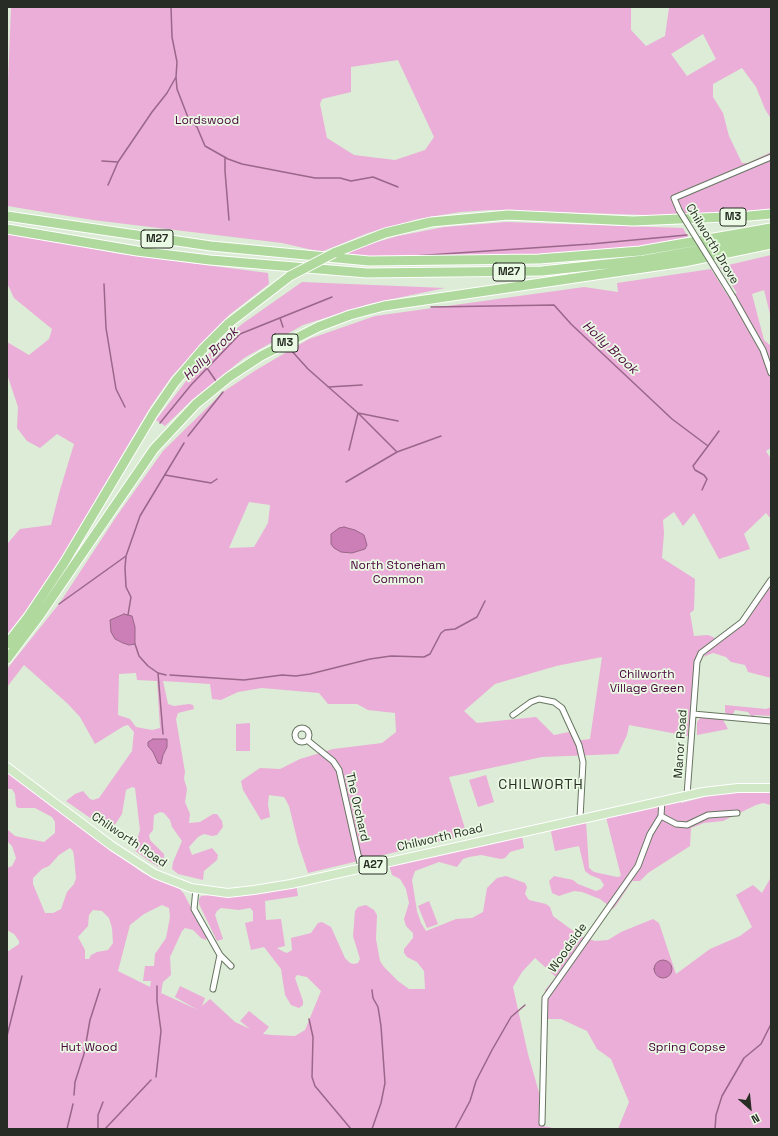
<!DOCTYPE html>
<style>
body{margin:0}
#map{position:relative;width:778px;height:1136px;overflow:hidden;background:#ddecd6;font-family:"Space Grotesk",sans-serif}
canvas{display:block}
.frame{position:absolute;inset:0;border:8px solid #272d24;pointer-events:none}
.north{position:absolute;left:730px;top:1088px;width:40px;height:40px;-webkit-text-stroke:3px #eafae4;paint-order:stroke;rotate:153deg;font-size:11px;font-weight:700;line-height:16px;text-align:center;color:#272d24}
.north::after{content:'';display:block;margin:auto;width:14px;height:18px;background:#272d24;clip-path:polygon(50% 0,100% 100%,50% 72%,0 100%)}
</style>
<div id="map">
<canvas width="778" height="1136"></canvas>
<div class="frame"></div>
<div class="north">N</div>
</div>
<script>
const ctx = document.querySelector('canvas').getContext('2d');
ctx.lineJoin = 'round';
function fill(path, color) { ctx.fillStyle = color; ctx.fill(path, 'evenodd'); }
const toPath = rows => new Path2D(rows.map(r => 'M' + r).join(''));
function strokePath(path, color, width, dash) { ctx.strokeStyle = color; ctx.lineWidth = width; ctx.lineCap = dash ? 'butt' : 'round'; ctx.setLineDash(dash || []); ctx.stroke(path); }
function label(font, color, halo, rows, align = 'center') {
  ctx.font = font + ' "Space Grotesk",sans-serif'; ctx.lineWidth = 3.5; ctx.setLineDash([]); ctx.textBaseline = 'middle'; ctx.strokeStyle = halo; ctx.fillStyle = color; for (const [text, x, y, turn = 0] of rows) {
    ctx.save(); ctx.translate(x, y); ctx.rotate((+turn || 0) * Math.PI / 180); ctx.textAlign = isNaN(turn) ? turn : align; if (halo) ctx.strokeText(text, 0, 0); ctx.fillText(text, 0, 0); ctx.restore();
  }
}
const green = toPath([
 [11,7,631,7,631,30,646,46,665,36,669,8,667,7,771,7,771,119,765,109,756,87,742,68,713,84,713,97,723,113,729,136,742,163,748,163,771,152,771,209,677,216,491,210,460,212,418,219,368,233,321,252,282,243,93,220,7,206,7,108],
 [703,34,716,59,687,76,671,54],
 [398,60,434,137,425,150,395,160,354,155,327,138,320,104,322,99,351,92,351,67],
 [506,222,683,228,688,237,639,247,495,257,396,258,340,255,356,248,398,236,444,227],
 [7,233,121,254,268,273,269,284,229,315,172,376,151,406,63,555,25,612,7,635,7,544,20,529,51,525,60,490,74,444,57,434,40,448,27,441,17,428,18,407,7,374,7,342,29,355,49,339,52,329,14,298,7,283],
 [771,255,771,318,764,290,752,294,764,340,771,346,771,448,766,451,771,459,771,519,766,513,744,534,750,549,719,559,694,513,683,526,674,512,663,520,664,533,662,558,695,579,694,610,690,613,694,636,708,635,715,638,697,655,695,660,688,736,629,725,627,735,618,754,542,757,449,777,467,835,308,873,298,843,289,806,284,797,269,795,268,804,270,817,261,820,243,790,241,781,260,768,280,769,300,759,333,749,382,743,396,732,395,713,368,710,357,704,328,704,319,693,262,688,238,692,221,700,212,699,210,684,163,681,168,704,174,706,189,704,193,705,194,709,178,713,176,719,185,772,184,779,187,789,185,802,190,814,189,823,200,822,213,814,217,814,222,821,223,827,217,835,212,836,204,834,198,837,189,847,192,855,212,848,218,855,217,860,204,871,203,880,178,874,172,869,173,862,182,841,172,827,170,820,164,813,160,812,154,815,153,830,149,835,150,840,164,854,164,862,162,865,159,867,152,863,134,850,140,830,135,788,132,787,126,790,122,814,110,832,66,801,75,794,83,791,90,799,93,800,99,798,132,751,134,732,128,725,124,726,95,744,80,717,68,704,24,665,7,687,7,669,59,604,116,517,163,451,223,392,256,370,309,339,375,316,584,287,618,292,617,283,711,269,728,296,737,293,720,267],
 [249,502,270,505,268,523,254,547,229,548],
 [110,620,135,627,129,645,115,639],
 [602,657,590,739,575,741,569,732,554,735,536,717,477,723,464,711,495,684,556,666],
 [136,673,137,680,157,681,160,728,152,730,136,727,130,719,118,715,119,674],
 [302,282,445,288,369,304,303,325,244,358,193,399,165,426,156,420,204,358,242,324],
 [771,584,771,678,748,672,745,665,731,662,726,657,713,653,703,657,709,649,740,626],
 [725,705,766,709,771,707,771,716,755,715,752,717,748,712,735,710,733,714,727,715,725,712],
 [701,717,722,718,728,729,697,735,697,722],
 [250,723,250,751,236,751,236,724],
 [7,770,143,873,178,887,184,894,207,938,206,940,201,938,193,930,185,928,182,931,170,957,171,975,163,982,161,993,198,1010,175,997,180,986,205,998,202,1006,210,999,235,1022,250,1029,240,1021,249,1011,269,1027,263,1034,272,1035,295,1036,305,1030,321,991,307,977,297,975,295,978,303,1001,303,1005,299,1008,291,1005,285,995,281,969,264,947,251,950,245,923,253,921,253,911,250,908,239,910,221,908,217,911,215,915,223,939,217,941,199,904,199,899,201,896,296,884,298,896,265,901,266,920,281,919,285,946,277,948,284,952,287,953,292,950,291,938,311,933,318,923,322,922,331,927,345,958,350,963,354,964,358,963,360,959,353,936,355,911,358,907,366,905,374,910,377,915,376,939,380,961,384,967,398,981,409,989,425,989,424,971,417,962,407,957,404,953,404,949,413,938,413,933,406,926,404,919,409,903,406,889,400,879,392,875,389,865,522,836,524,848,510,852,505,858,501,859,481,855,469,857,463,859,457,867,439,862,415,871,412,880,417,911,421,923,426,931,456,919,472,918,483,912,487,888,497,878,506,876,525,883,527,887,525,894,529,900,546,904,550,907,553,916,580,936,595,941,608,940,621,932,653,919,659,923,676,974,710,949,740,936,752,927,736,895,753,885,762,893,771,877,771,1129,618,1129,629,1102,611,1059,597,1049,587,1031,561,1019,548,1019,545,990,556,977,535,958,522,972,513,987,528,1054,540,1096,539,1124,543,1126,558,1129,7,1129,7,952,19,944,19,941,14,934,7,930,7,868,12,866,16,858,12,846,7,841,7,829,15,836,44,842,55,833,55,822,52,817,35,808,18,808,16,806,15,794,12,789,7,789],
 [70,848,73,851,74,856,76,878,74,884,67,892,61,909,53,913,45,913,33,884,33,878,42,869,49,866,59,855],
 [162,905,169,908,170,917,166,938,155,954,154,966,145,966,143,981,151,981,150,987,118,971,130,925,144,914],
 [93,910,102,911,109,918,112,928,113,943,108,950,97,952,91,955,89,959,85,959,85,950,78,937,88,926,89,915],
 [486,775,494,802,478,807,469,780],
 [754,791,771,792,771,805,763,803,756,805,723,821,704,823,691,828,690,846,648,873,640,881,632,881,617,904,613,909,600,899,582,892,574,891,559,896,552,893,549,881,554,876,573,880,578,884,596,891,601,889,604,885,600,879,590,875,585,871,579,846,555,851,551,832,553,828,586,821,589,868,594,872,617,877,621,876,606,817,680,800,681,803,716,794],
 [429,901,438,924,427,928,418,906]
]);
const water = toPath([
 [344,527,355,530,364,535,367,545,365,549,352,553,341,552,334,548,331,544,331,534,339,528,344,527],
 [124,614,132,616,135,627,135,644,129,645,123,643,115,639,111,632,110,620,124,614],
 [153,739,167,739,167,747,163,755,161,764,158,763,153,752,148,746,148,742,153,739],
 '654 969a9 9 0 1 1 18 0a9 9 0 1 1-18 0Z'
]);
const stream = toPath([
 [176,77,177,89,189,120,197,127,205,146,228,159,242,164,315,178,340,178,351,181,373,177,398,187],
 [225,157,225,171,229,220],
 [102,161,118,162],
 [108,185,118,162,152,112,167,93,176,77,177,62,172,37,171,7],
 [413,256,591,244,687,235],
 [104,284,106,328,116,389,125,407],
 [431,307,554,305,571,324,672,419,708,446,693,466,695,470,704,475,707,479,702,490],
 [280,318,283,327],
 [290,349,308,369,358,413,397,452],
 [207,368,216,381],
 [328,387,362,385],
 [160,423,191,385,240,334,332,297],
 [188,436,223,392],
 [708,446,719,431],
 [349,450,358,413,398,421],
 [165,475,211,483,217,479],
 [346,482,397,452,441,436],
 [59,604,126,556],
 [128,615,131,597,126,587,125,568,126,556,140,516,184,443],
 [135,644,139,656,148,666,158,673,166,675],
 [158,673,163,734],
 [170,675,244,680,282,675,296,676,310,674,370,659,391,656,424,657,430,654,441,633,445,630,455,629,477,617,485,601],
 [309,1019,313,1037,312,1077,315,1086,351,1129],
 [7,1036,22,976],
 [156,1077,161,1031,157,1001,157,986],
 [74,1095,75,1082,84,1054,90,1020,100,989],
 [67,1129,73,1104],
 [98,1129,98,1115,103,1102],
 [105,1129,151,1080],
 [372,1129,381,1103,385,1083,381,1026,378,1007,373,998,372,990],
 [455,1129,470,1101,476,1081,492,1050,511,1017,525,1005],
 [715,1129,716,1115,722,1096,744,1058,761,1044,771,1024]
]);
const street = toPath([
 [679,210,674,198,771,157],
 [733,297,763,350,771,373],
 [693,714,771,721],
 [513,715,531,702,539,699,554,702,562,708,579,745,583,762,580,818],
 '295 735a7 7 0 1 1 14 0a7 7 0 1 1-14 0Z',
 [307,740,333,761,339,770,361,868],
 [687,795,697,662,701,653,742,622,771,580],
 [661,816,676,824,687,825,708,815,737,813],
 [196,889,194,909,220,955,231,966],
 [213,989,220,955],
 [542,1123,545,998,638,866,650,834,661,816,662,800]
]);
const primary = toPath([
 [7,767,112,846,155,874,191,888,228,893,254,890,291,884,703,792,738,788,771,788]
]);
const highway = toPath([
 [7,216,211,246,369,261,539,259,640,251,771,228],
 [7,229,137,251,210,260,367,273,542,271,644,260,771,237],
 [334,253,385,233,431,222,508,215,633,221,749,216,771,214],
 [7,644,28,617,64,563,153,414,175,382,203,349,229,323,290,276],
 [7,659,40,615,154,449,196,404,229,377,261,356,318,327,350,315,384,306,684,262,771,244]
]);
const streetBridge = toPath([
 [679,210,733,297]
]);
const highwayBridge = toPath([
 [290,276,334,253]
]);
const shields = [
 [733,217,26],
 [157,239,32],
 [509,272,32],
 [285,343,26],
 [373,865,28]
];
const shieldNames = [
 ["M3",733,217],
 ["M27",157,239],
 ["M27",509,272],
 ["M3",285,343],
 ["A27",373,865]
];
const parkNames = [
 ["Lordswood",207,121],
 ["North Stoneham",398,566],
 ["Common",398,580],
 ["Chilworth",647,675],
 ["Village Green",647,689],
 ["Hut Wood",89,1048],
 ["Spring Copse",687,1048]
];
const streetNames = [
 ["Chilworth Drove",712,244,59],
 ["Manor Road",681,744,-86],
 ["The Orchard",357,807,77],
 ["Chilworth Road",440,838,-13],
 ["Chilworth Road",129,840,34],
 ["Woodside",568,948,-55]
];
const waterNames = [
 ["Holly Brook",610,348,43],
 ["Holly Brook",211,354,-44]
];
const quarterNames = [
 ["CHILWORTH",541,785]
];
fill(green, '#eaaed8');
fill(water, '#cb7fb6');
strokePath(water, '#9a668a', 1);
strokePath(stream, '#9a668a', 1.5);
strokePath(street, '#677561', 7);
strokePath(primary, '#fff', 10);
strokePath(highway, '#fff', 11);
strokePath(street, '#fff', 5);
strokePath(primary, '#d0e8c5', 8);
strokePath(highway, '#b0d99e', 9);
strokePath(streetBridge, '#677561', 7, []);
strokePath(highwayBridge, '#fff', 11, []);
strokePath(streetBridge, '#fff', 5);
strokePath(highwayBridge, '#b0d99e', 9);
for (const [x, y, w] of shields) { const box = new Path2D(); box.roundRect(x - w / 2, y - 9, w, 18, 3); ctx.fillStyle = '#eafae4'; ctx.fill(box); strokePath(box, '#272d24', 1); }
label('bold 11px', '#272d24', null, shieldNames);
label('12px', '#4b053e', '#eafae4', parkNames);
label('12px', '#272d24', '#eafae4', streetNames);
label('italic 13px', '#500b42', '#eafae4', waterNames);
ctx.letterSpacing = '1px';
label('14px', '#272d24', '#eafae4', quarterNames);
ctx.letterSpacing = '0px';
</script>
